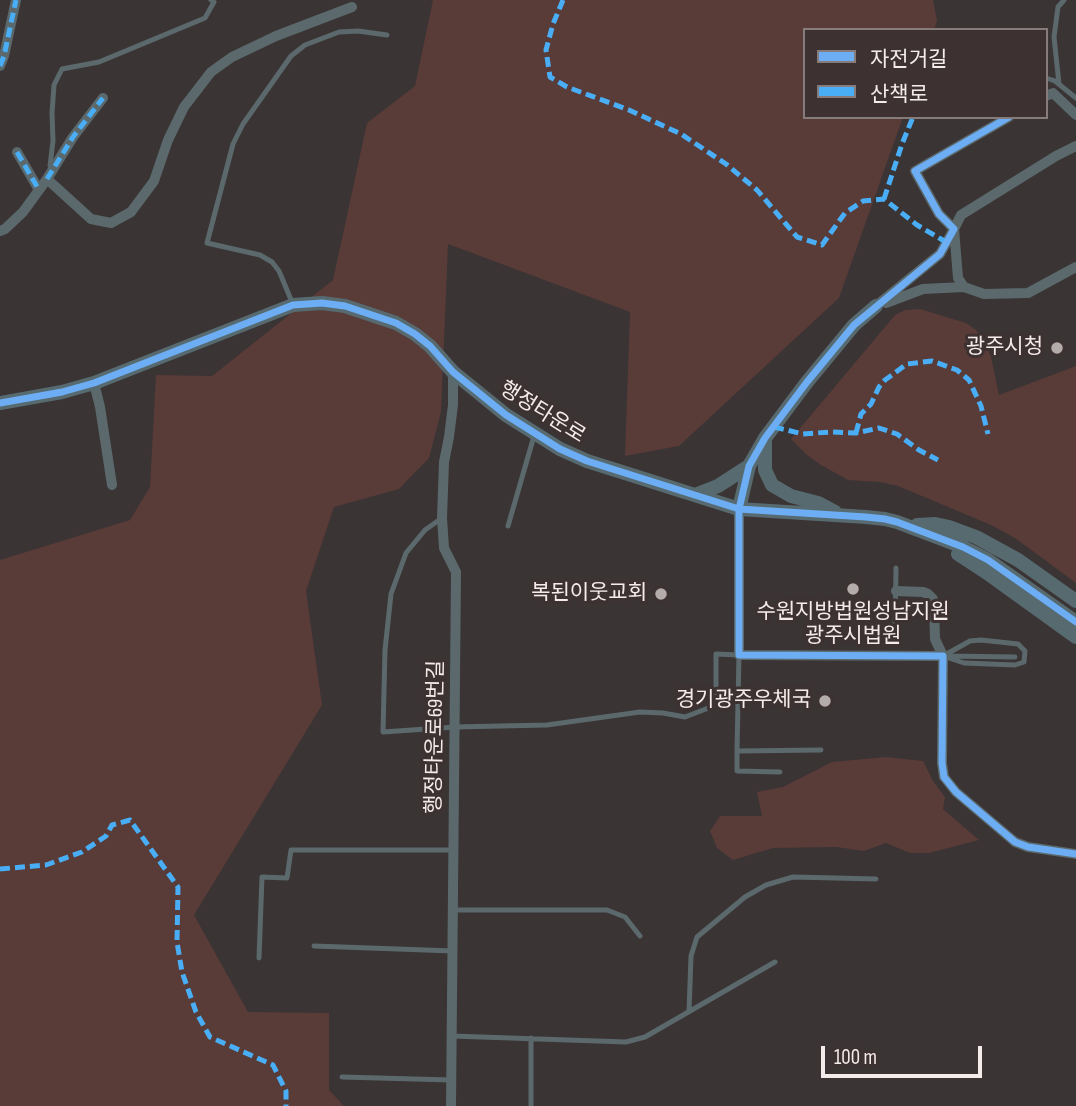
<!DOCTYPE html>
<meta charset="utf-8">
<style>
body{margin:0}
#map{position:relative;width:1076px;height:1106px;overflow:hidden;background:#3a3434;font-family:"Sofia Sans Condensed","Noto Sans KR",sans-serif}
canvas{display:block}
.legend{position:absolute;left:803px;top:28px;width:245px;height:91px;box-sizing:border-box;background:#3d3231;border:2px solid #867c7b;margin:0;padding:9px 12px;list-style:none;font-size:21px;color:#f4eceb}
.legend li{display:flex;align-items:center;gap:14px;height:35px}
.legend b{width:35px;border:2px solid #867c7b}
.scale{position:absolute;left:821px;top:1046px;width:161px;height:32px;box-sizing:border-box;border:4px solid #f4eceb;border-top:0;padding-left:9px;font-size:21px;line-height:24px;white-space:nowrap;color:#f4eceb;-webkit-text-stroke:5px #3d3231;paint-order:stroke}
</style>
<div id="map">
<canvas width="1076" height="1106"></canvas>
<ul class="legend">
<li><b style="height:9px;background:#6dadf4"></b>자전거길</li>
<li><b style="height:9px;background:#49aef6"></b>산책로</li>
</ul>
<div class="scale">100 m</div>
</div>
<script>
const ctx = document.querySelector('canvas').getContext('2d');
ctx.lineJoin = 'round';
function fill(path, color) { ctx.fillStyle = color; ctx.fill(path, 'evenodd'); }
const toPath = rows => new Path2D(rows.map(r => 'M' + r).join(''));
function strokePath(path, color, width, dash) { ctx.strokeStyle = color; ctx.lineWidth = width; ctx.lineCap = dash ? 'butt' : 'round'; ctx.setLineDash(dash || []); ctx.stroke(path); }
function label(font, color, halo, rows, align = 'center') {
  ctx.font = font + ' "Sofia Sans Condensed","Noto Sans KR",sans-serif'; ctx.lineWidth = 6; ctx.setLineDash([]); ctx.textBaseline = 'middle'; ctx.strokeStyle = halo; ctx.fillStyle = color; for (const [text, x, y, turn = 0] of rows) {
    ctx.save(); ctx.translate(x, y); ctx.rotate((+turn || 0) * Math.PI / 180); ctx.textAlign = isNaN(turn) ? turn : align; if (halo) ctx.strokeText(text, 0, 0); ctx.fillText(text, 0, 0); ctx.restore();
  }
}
const green = toPath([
 [433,0,933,0,937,21,934,30,805,30,805,117,903,117,839,298,679,446,625,456,630,312,448,244,441,412,429,458,399,489,334,507,306,591,322,705,194,915,248,1012,329,1013,329,1090,344,1106,0,1106,0,560,130,520,150,487,156,375,212,376,333,280,367,123,415,86],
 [920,309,966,323,976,330,986,345,991,357,999,395,1076,366,1076,583,1015,538,991,525,898,486,880,482,848,480,821,465,807,455,791,439,895,315,905,310],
 [886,757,923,761,933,781,945,797,943,809,979,840,929,853,910,853,886,843,864,851,836,847,773,848,733,860,717,848,710,831,720,816,762,816,757,792,783,787,832,762]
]);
const lane = toPath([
 [1046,78,1055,81,1076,98],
 [1059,84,1054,37,1058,7,1064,0],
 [50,166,53,141,52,113,54,85,62,69,99,62,205,18,214,2,211,0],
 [292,302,279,271,272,262,260,255,207,243,233,144,243,124,291,56,305,45,339,32,358,31,387,35],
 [442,518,425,530,406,553,391,594,385,650,383,732,455,727,547,725,640,712,663,713,685,717,711,707,716,687,716,654,739,655,737,751,821,750],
 [508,526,534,436],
 [895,630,896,568],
 [981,640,1018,644,1025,651,1024,662,1015,665,964,663,943,656,970,641,981,640],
 [946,656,1015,657],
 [737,751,737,771,780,772],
 [453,910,607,910,625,917,640,936],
 [314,946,453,951],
 [259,958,262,877,287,878,291,850,454,850],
 [689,1012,691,956,697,937,745,897,766,885,793,877,876,879],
 [452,1036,626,1042,645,1037,775,962],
 [531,1038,531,1106],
 [342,1077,451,1080]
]);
const street = toPath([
 [0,66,4,56,16,0],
 [1046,96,1053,93,1076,115],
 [17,152,39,190],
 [47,179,73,137,103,98],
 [0,231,5,229,23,212,47,179,91,219,111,223,131,212,154,181,168,140,184,107,211,72,232,57,276,36,352,7],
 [964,287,958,278,954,229,961,215,1056,156,1076,146],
 [886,303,923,289,964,287,984,294,1028,293,1076,267],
 [876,306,940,254,954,229,939,214,915,171,1009,117],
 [94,383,100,407,112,485],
 [739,509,739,655,943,656,942,763,944,777,956,792,1015,842,1028,847,1076,854],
 [896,591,923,592,928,594,933,599,934,605,935,639,943,656],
 [451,1106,456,572,444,548,442,518,444,462,449,437,453,405,453,372]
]);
const secondary = toPath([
 [0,403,62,392,94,383,293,305,322,303,345,306,396,323,415,334,430,346,453,372,506,415,560,449,587,461,739,509,866,517,885,519,897,522,963,547,988,560,1076,622],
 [765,439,765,470,772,485,791,496,818,503,835,512],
 [695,495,718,486,749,466],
 [739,509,749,466,765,438,807,382,854,325,876,306],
 [917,525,935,524,949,527,976,537,1018,560,1076,601],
 [958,554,990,575,1076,637]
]);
const quiet = toPath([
 [563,0,553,24,546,50,550,77,567,87,629,110,681,134,726,164,757,190,797,237,822,245,845,213,863,201,884,199,917,225,946,242],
 [0,66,4,56,16,0],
 [17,152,39,190],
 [47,179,73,137,103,98],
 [884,199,902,144,913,117],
 [774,427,803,434,830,432,856,433,879,428,897,434,919,450,938,460],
 [856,433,861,414,871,404,879,387,885,380,907,364,932,361,957,370,969,380,981,406,988,434],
 [0,869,46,865,82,852,106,836,112,825,130,820,178,887,177,942,182,972,196,1012,210,1037,273,1065,286,1091,286,1106]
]);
const cycleway = toPath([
 [1009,117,915,171,939,214,954,229,940,254,854,325,807,382,765,438,749,466,739,509,739,655,943,656,942,763,944,777,956,792,1015,842,1028,847,1076,854],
 [0,403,62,392,94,383,293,305,322,303,345,306,396,323,415,334,430,346,453,372,506,415,560,449,587,461,739,509,866,517,885,519,897,522,963,547,988,560,1076,622]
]);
const markers = [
 [1057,348,7,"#b3acab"],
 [853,589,7,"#b3acab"],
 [661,594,7,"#b3acab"],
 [825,701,7,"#b3acab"]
];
const poiNames = [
 ["광주시청",1043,348],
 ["복된이웃교회",647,594],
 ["수원지방법원성남지원",853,613,"center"],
 ["광주시법원",853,637,"center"],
 ["경기광주우체국",811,701]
];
const streetNames = [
 ["행정타운로",542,413,32],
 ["행정타운로69번길",436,737,-89]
];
fill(green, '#593b38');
strokePath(lane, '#5b696c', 5);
strokePath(street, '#5b696c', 10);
strokePath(secondary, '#576a6f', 14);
strokePath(quiet, '#49aef6', 5, [10, 5]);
strokePath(cycleway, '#6dadf4', 7);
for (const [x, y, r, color] of markers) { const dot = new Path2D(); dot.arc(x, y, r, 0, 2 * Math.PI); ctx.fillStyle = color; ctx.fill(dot); strokePath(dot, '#3d3231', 2.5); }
label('21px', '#f4eceb', '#3d3231', poiNames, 'right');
label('21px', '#f4eceb', '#3d3231', streetNames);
</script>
